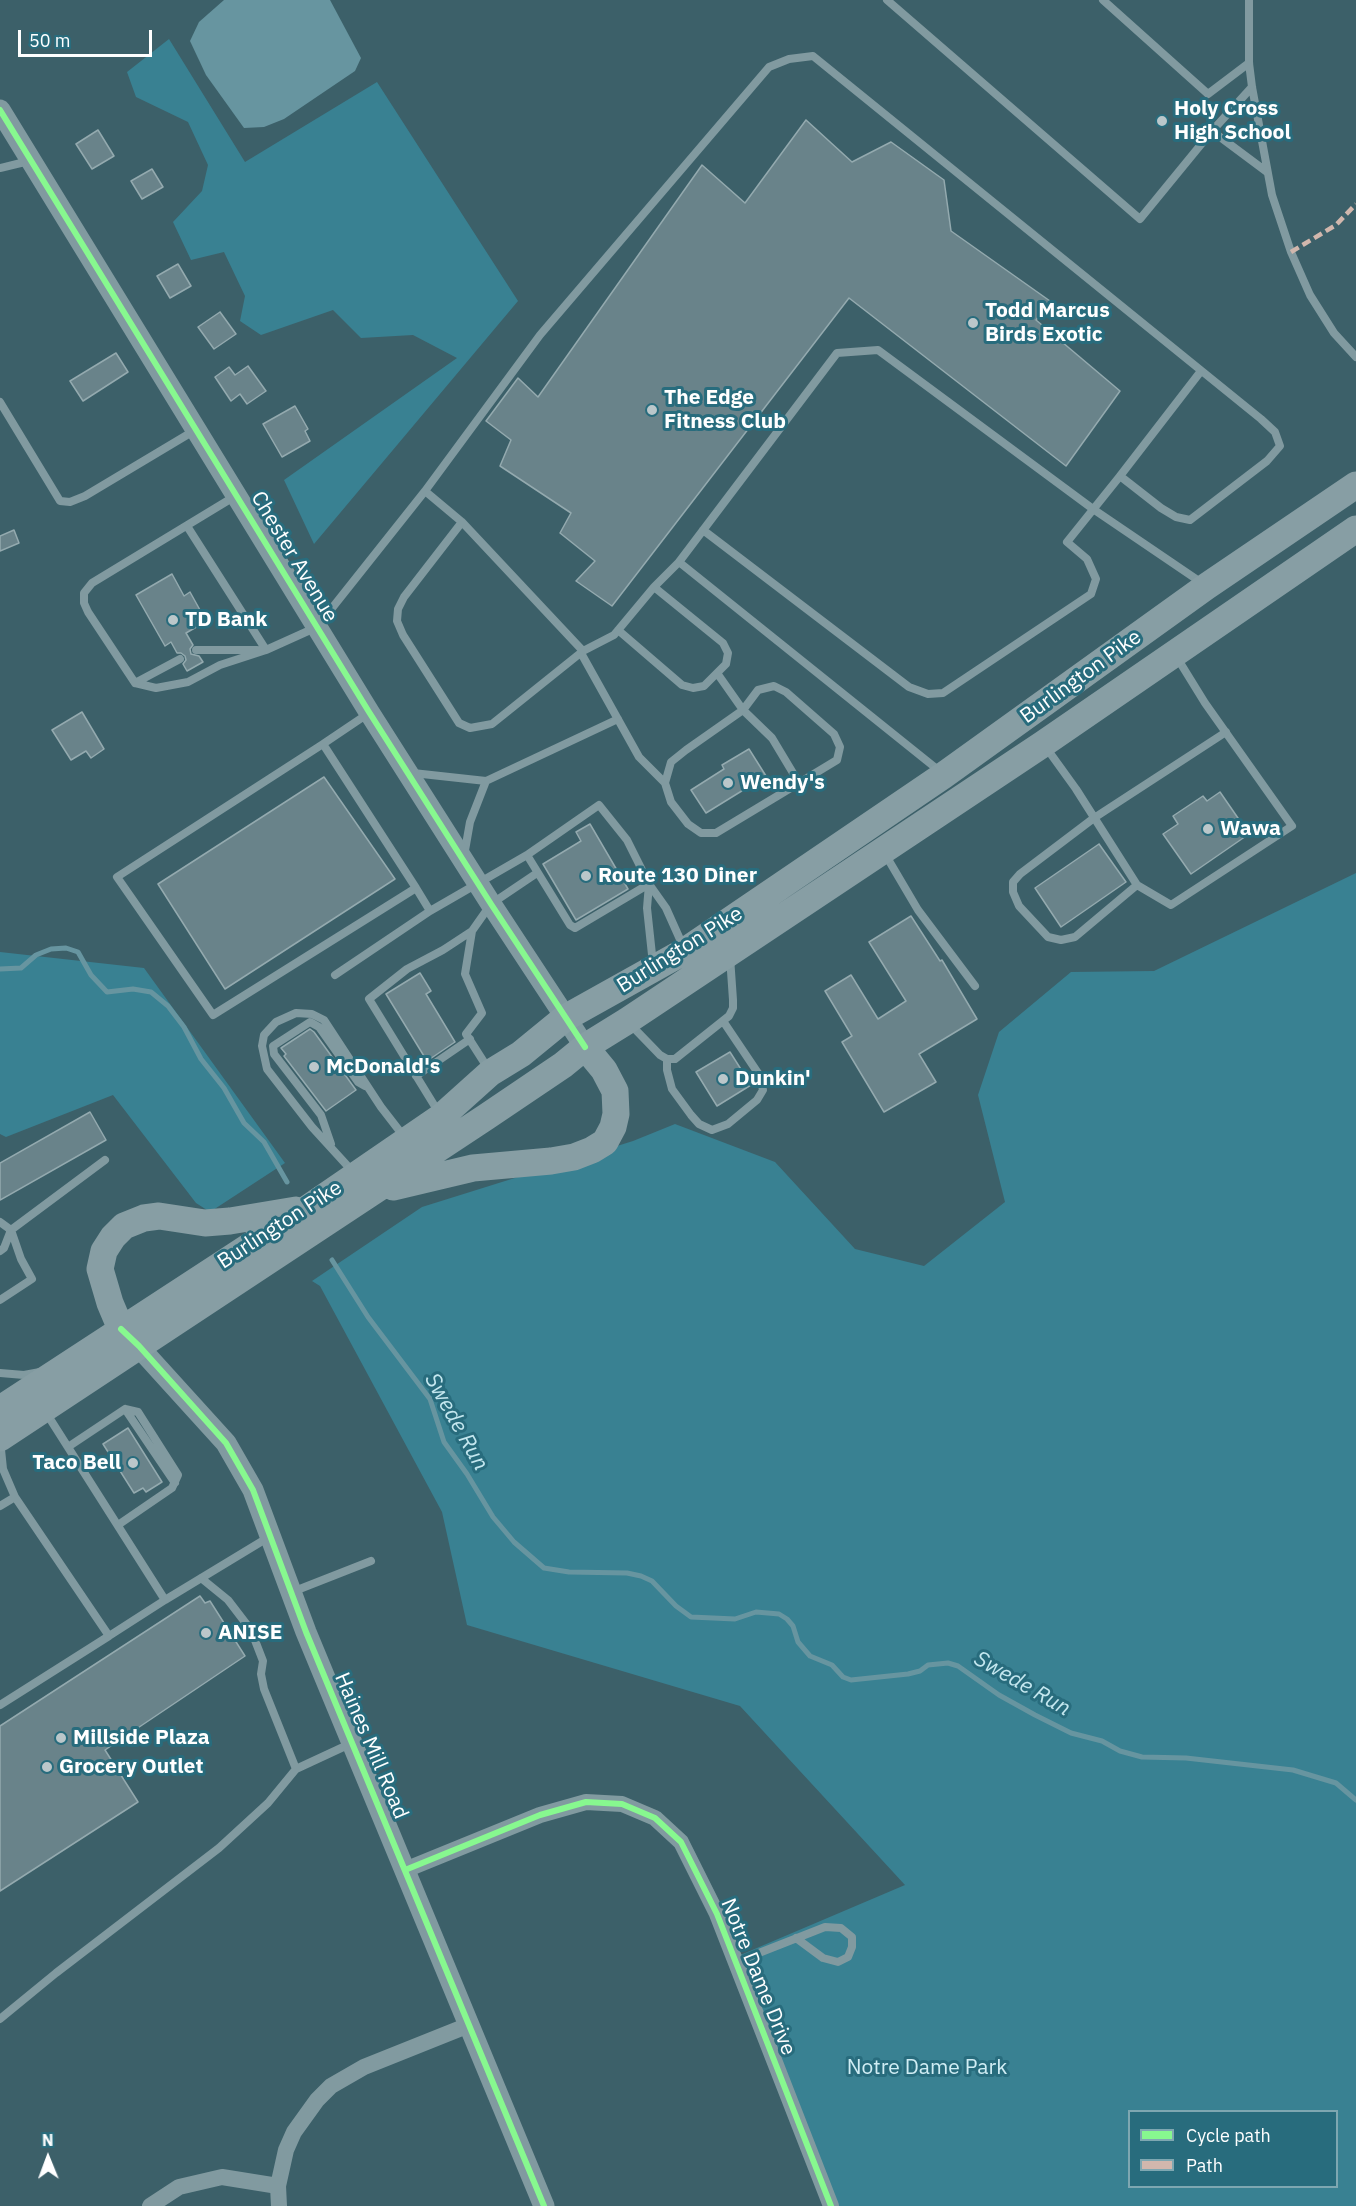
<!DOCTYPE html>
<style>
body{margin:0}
#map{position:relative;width:1356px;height:2206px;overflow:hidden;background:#3c6069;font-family:"IBM Plex Sans",sans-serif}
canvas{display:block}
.legend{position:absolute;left:1128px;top:2110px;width:210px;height:78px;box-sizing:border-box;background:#286c7d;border:2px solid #7ea7b1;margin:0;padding:8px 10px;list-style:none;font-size:18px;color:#fff}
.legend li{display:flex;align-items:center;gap:12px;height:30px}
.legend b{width:30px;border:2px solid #7ea7b1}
.north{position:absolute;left:18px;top:2128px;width:60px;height:60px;-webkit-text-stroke:4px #286c7d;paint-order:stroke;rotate:359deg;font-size:16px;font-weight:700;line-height:24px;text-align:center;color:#fff}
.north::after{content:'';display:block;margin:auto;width:21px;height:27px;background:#fff;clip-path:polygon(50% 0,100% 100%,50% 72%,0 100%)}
.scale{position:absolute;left:18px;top:30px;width:134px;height:27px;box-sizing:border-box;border:3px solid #fff;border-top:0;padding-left:8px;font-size:18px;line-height:21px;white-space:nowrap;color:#fff;-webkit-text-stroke:4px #286c7d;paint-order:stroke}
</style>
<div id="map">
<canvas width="1356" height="2206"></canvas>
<ul class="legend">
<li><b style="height:8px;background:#87f88f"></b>Cycle path</li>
<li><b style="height:8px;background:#d1b7ad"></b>Path</li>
</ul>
<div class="north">N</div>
<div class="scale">50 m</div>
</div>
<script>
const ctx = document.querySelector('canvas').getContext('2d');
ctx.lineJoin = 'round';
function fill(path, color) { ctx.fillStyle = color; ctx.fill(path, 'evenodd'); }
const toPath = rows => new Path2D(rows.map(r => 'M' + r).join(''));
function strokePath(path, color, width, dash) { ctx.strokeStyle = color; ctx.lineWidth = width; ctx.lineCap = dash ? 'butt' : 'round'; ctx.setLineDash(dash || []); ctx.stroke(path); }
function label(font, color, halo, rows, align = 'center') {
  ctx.font = font + ' "IBM Plex Sans",sans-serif'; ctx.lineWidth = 6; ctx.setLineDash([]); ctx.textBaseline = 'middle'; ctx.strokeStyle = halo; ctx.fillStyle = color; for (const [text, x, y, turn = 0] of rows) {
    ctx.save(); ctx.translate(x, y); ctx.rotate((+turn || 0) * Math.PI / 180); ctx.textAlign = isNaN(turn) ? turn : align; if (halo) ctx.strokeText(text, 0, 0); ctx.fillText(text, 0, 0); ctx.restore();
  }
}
const green = toPath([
 [169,39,245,162,377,82,518,301,314,544,284,480,457,358,413,335,361,338,333,310,261,335,240,321,245,296,224,252,191,260,173,222,202,191,208,165,188,122,136,97,127,72],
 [1356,873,1356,2206,833,2206,731,1959,905,1885,740,1706,467,1625,442,1512,320,1286,312,1281,422,1207,633,1141,675,1124,775,1162,855,1249,924,1266,1005,1202,978,1095,999,1032,1071,972,1154,971],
 [1130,2112,1336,2112,1336,2186,1130,2186],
 [0,952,144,968,285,1163,210,1212,196,1203,113,1095,6,1137,0,1134]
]);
const water = toPath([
 [224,0,330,0,361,58,355,71,284,119,264,127,244,128,206,75,190,41,199,22]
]);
const stream = toPath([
 [0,969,21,968,36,955,51,949,66,948,78,952,91,975,107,992,133,989,151,992,168,1006,184,1027,201,1059,224,1088,244,1123,264,1142,287,1182],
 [332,1260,368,1317,430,1399,444,1442,467,1474,493,1517,514,1542,544,1568,569,1572,627,1573,641,1576,652,1581,676,1606,691,1617,735,1619,756,1612,779,1614,787,1619,793,1626,798,1642,810,1656,832,1665,843,1677,851,1680,908,1674,920,1671,928,1665,948,1663,958,1666,999,1695,1035,1715,1071,1733,1102,1741,1120,1751,1142,1757,1186,1758,1293,1770,1336,1783,1356,1800]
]);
const building = toPath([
 [806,120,852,162,891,142,944,180,951,231,1050,301,1036,320,1120,391,1066,466,849,298,612,606,576,581,595,561,560,533,571,513,500,466,511,440,486,421,518,378,538,397,702,165,745,203,806,120],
 [98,130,114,156,92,169,76,144,98,130],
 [152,169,163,187,142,199,131,181,152,169],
 [178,264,191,286,170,298,157,276,178,264],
 [220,312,236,334,214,349,198,327,220,312],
 [116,353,128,372,83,401,70,381,116,353],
 [248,366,266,391,247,404,240,394,231,401,215,377,229,367,235,375,248,366],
 [295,406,308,429,305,431,310,441,282,457,263,424,295,406],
 [14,530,19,543,0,551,0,536,14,530],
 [172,574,184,596,190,592,200,610,193,614,200,625,186,633,193,645,190,649,191,654,199,656,203,662,187,671,183,664,186,660,185,656,181,653,177,653,171,642,165,646,136,595,172,574],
 [82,712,104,749,91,758,86,751,71,760,52,730,82,712],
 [749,749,766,776,706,813,691,790,724,769,722,765,749,749],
 [324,777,395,879,225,989,158,884,324,777],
 [1220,792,1249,834,1191,874,1163,834,1178,824,1173,816,1203,796,1207,801,1220,792],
 [590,824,628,889,576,920,543,864,581,841,576,832,590,824],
 [1099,844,1126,882,1061,927,1035,888,1099,844],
 [911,916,940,961,942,960,977,1019,919,1054,936,1082,884,1112,842,1042,852,1036,825,991,851,975,878,1019,906,1001,869,942,911,916],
 [420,973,431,991,426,994,455,1042,427,1061,386,994,420,973],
 [310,1029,314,1032,356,1090,326,1111,284,1056,286,1054,281,1048,310,1029],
 [730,1052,751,1085,717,1106,696,1072,730,1052],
 [90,1112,106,1140,0,1200,0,1163,90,1112],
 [128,1428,162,1482,146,1492,143,1488,134,1493,103,1444,128,1428],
 [200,1596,205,1603,210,1601,245,1656,105,1750,138,1802,0,1891,0,1726,200,1596]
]);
const service = toPath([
 [887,0,1140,219,1212,131,1252,87],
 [1103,0,1208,94,1249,63],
 [1249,0,1249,63,1252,87,1272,195,1291,252,1310,295,1334,333,1356,357],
 [1212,131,1267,172],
 [0,168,29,161],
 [0,402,60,501,70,502,85,496,197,429],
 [1120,476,1201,371],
 [425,491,540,335,769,67,789,59,813,56,1261,419,1275,432,1280,446,1267,461,1190,520,1176,517,1161,508,1120,476,1067,542,1087,559,1096,579,1091,594,943,693,928,694,909,687,703,530],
 [237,495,92,583,84,593,84,603,88,612,135,683,156,688,188,682,220,665,266,650,317,627,425,491,462,522,583,651,614,635,654,587,679,562],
 [462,522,404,597,398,609,397,621,403,635,459,723,470,728,492,724,583,651],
 [187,526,266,650],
 [618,630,682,685,693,688,704,686,726,664,728,653,723,643,654,587],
 [196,650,257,650],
 [581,653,639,757,665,783],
 [717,673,743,710,772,738,799,783,716,833,701,833,688,824,671,802,665,783,671,762,686,750,743,710,758,690,774,686,786,692,834,734,840,747,837,760,799,783],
 [135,683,180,659],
 [323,744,369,713],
 [1045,746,1076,789,1137,885,1171,905,1292,826,1205,703,1176,656],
 [413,773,486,781,470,822,464,856],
 [942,773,679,562,837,353,878,350,1093,509,1202,583],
 [486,781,618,719],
 [885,854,918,910,975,986],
 [527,855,570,925,575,928,649,884],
 [649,884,647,908,653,964],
 [1137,885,1075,937,1061,940,1048,937,1019,906,1013,892,1013,882,1020,874,1094,818,1226,732],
 [416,888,213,1015,117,877,323,744,416,888,430,911],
 [335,975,430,911,527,855,599,805,627,840,649,884,666,908,683,946],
 [630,1024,660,1055,667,1059,675,1059,729,1016,733,1008,733,1000,730,957],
 [667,1059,667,1070,672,1089,691,1115,699,1124,712,1130,728,1124,757,1100,763,1090,760,1076,723,1021],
 [489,1070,466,1034,482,1013,465,974,472,931,491,904,537,873],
 [416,1076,470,1039],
 [439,1113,369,999,407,969,443,950,472,931],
 [331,1144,321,1115,274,1054,273,1046,310,1022,319,1027,358,1082,365,1086],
 [354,1173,312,1127,267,1069,262,1046,264,1035,276,1022,296,1013,312,1014,324,1020,381,1107,405,1138],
 [0,1222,11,1230,21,1259,32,1279,0,1300],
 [0,1251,4,1248,11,1230,105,1160],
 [0,1373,24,1375,40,1372],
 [125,1409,175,1483],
 [45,1411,165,1600,269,1537],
 [0,1440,3,1469,15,1497],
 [68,1447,125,1409,138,1412,178,1475,172,1488,118,1525],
 [0,1506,15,1497,109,1636,165,1600],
 [201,1578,228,1600,251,1630,263,1661,261,1674,264,1689,296,1769],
 [292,1592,371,1561],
 [0,1705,109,1636],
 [736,1962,825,1927,841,1928,852,1937,852,1947,848,1957,838,1962,823,1958,796,1938],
 [0,2019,56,1973,219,1848,268,1803,296,1769,352,1743]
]);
const minor = toPath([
 [405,1870,540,1815,586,1802,622,1804,655,1818,681,1842,717,1914,831,2206],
 [150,2206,179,2187,222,2177,278,2186],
 [279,2206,278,2186,286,2150,294,2132,317,2100,331,2086,364,2067,469,2025]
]);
const tertiary = toPath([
 [0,110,369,712,491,904,585,1047],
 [128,1335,226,1443,253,1490,306,1632,544,2206]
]);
const trunk = toPath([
 [393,1187,473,1168,551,1161,574,1157,592,1150,605,1142,613,1127,616,1114,615,1091,604,1070,585,1047],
 [121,1329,110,1303,100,1269,104,1251,113,1237,124,1226,144,1218,159,1216,205,1223,230,1221,296,1210],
 [0,1409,308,1208,441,1117,490,1073,521,1054,565,1018,685,951,944,775,1207,586,1356,485],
 [0,1438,486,1117,563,1065,585,1047,627,1021,1043,744,1356,529]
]);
const quiet = toPath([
 [1291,252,1336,225,1356,204]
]);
const cycleway = toPath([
 [0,110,369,712,491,904,585,1047],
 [121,1329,139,1346,226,1443,253,1490,306,1632,544,2206],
 [405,1870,540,1815,586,1802,622,1804,655,1818,681,1842,717,1914,831,2206]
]);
const markers = [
 [1162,121,6,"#bbc7ca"],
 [973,323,6,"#bbc7ca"],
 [652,410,6,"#bbc7ca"],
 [173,620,6,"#bbc7ca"],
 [728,783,6,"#bbc7ca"],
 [1208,829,6,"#bbc7ca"],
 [586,876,6,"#bbc7ca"],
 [314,1067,6,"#bbc7ca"],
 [723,1079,6,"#bbc7ca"],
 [133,1463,6,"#bbc7ca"],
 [206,1633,6,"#bbc7ca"],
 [61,1738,6,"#bbc7ca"],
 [47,1767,6,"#bbc7ca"]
];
const poiNames = [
 ["Holy Cross",1174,109],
 ["High School",1174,133],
 ["Todd Marcus",985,311],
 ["Birds Exotic",985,335],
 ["The Edge",664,398],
 ["Fitness Club",664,422],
 ["TD Bank",185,620],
 ["Wendy's",740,783],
 ["Wawa",1220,829],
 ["Route 130 Diner",598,876],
 ["McDonald's",326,1067],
 ["Dunkin'",735,1079],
 ["Taco Bell",121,1463,"right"],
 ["ANISE",218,1633],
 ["Millside Plaza",73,1738],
 ["Grocery Outlet",59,1767]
];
const streetNames = [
 ["Chester Avenue",294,557,59],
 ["Burlington Pike",1081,677,-36],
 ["Burlington Pike",680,950,-32],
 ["Burlington Pike",280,1225,-33],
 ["Haines Mill Road",371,1746,67],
 ["Notre Dame Drive",758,1977,68]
];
const parkNames = [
 ["Notre Dame Park",927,2068]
];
const waterNames = [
 ["Swede Run",456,1422,61],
 ["Swede Run",1022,1684,30]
];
fill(green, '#398192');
fill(water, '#6795a0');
strokePath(stream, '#6795a0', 5);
fill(building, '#69838a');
strokePath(building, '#94aaaf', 1.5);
strokePath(service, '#819aa0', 8);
strokePath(minor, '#819aa0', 16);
strokePath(tertiary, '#819aa0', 21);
strokePath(trunk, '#879ea4', 27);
strokePath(quiet, '#d1b7ad', 4.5, [9, 4.5]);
strokePath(cycleway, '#87f88f', 6);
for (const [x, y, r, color] of markers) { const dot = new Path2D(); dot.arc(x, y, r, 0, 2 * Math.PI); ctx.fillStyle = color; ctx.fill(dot); strokePath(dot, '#286c7d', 2); }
label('bold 21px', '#fff', '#286c7d', poiNames, 'left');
label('21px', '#fff', '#286c7d', streetNames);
label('21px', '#d0edf4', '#286c7d', parkNames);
label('italic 22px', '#c4e7ef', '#286c7d', waterNames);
</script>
